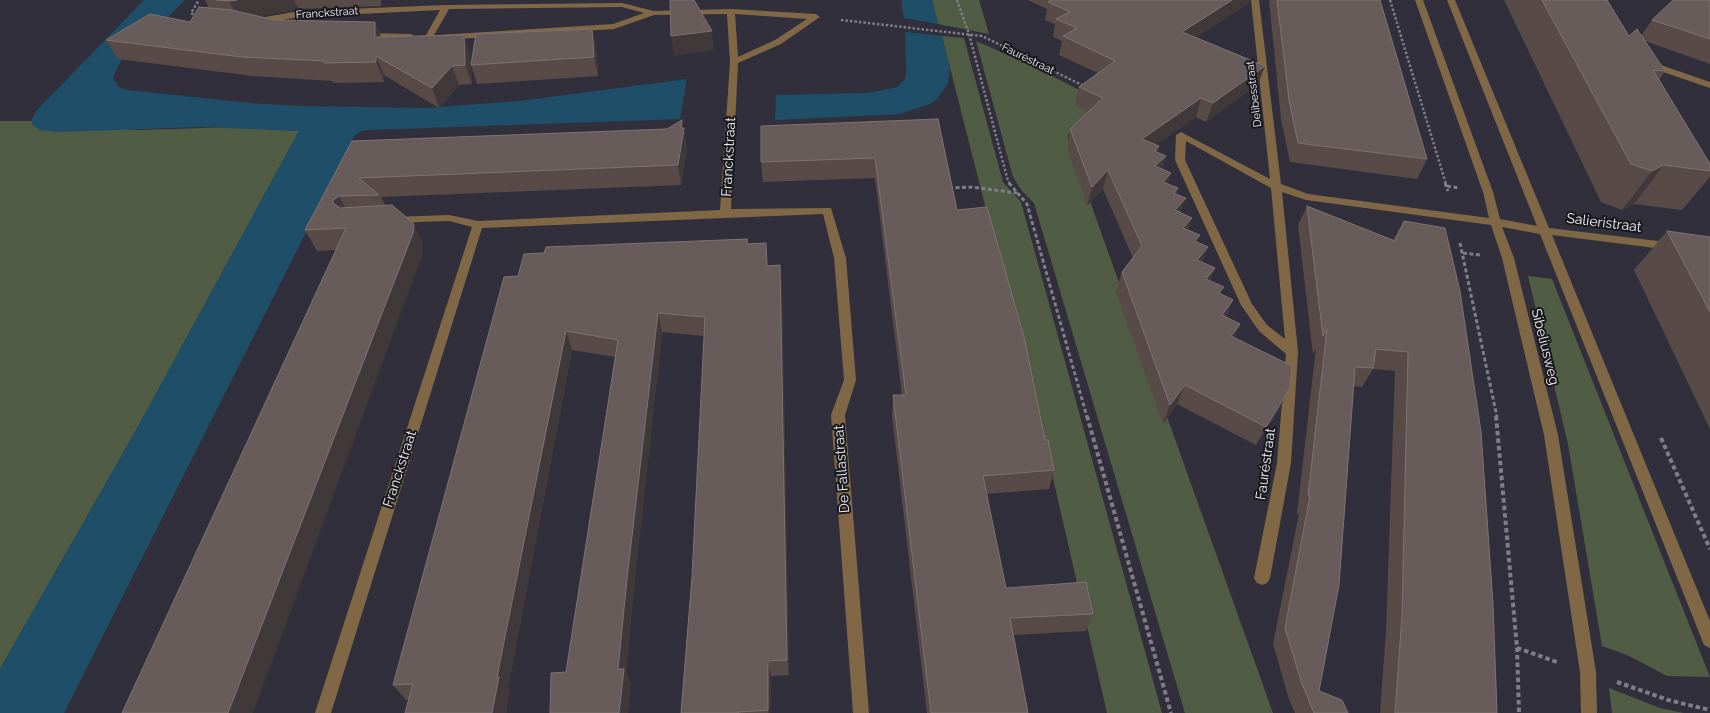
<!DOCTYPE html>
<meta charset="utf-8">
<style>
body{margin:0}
canvas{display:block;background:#302f3b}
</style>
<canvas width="1710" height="713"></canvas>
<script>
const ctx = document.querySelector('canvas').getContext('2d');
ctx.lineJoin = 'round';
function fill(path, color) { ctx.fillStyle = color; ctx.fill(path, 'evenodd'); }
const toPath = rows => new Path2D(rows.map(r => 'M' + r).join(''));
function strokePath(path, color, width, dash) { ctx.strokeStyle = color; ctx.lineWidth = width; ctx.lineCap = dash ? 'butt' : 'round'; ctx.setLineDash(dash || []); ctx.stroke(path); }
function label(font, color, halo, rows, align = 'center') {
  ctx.font = font + ' Raleway,sans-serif'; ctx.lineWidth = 4; ctx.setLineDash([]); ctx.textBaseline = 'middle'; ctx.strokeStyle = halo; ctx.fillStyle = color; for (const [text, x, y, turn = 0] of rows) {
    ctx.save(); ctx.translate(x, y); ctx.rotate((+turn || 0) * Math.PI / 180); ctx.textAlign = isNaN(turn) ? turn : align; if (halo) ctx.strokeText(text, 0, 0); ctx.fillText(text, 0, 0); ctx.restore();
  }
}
const green = toPath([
 [932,0,979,0,989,34,938,24],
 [942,36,964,38,1003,182,1021,202,1162,713,1107,713,1040,422],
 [976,41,1035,67,1108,105,1072,130,1068,135,1068,140,1273,713,1185,713,1034,203,1022,191,1013,177],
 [0,121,32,121,139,130,235,127,299,131,139,425,0,669],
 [1528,276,1552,279,1710,677,1667,676,1627,655,1602,646,1568,444],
 [1609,688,1660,708,1684,713,1612,713]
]);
const water = toPath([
 [144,0,185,0,167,18,139,41,119,64,113,78,119,87,128,90,250,103,301,106,426,108,519,101,687,79,680,119,369,130,361,131,355,135,64,713,0,713,0,669,139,425,299,131,202,127,59,132,40,130,32,125,32,119,37,110],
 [901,0,932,0,938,24,904,18],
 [905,32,942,36,950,69,948,83,937,99,930,104,900,114,775,120,776,95,868,93,898,87,905,79,906,73]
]);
const pathFar2 = toPath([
 [957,0,969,34,1008,181,1010,184],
 [1390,0,1446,184],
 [197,17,191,13,199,0],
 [841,20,982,36,1084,86]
]);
const pathFar1 = toPath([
 [1009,183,1027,204,1087,417],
 [1445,183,1448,191],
 [1447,186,1459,188],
 [949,188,972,187,1017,193],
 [1460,243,1497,417],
 [1463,253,1480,255]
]);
const path = toPath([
 [1087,416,1171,713],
 [1496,416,1517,648,1519,713],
 [1661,438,1710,549],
 [1517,648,1557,662],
 [1617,682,1668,700,1710,710]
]);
const minor = toPath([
 [1251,0,1259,0,1281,184,1308,194,1489,218,1483,192,1415,0,1423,0,1493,192,1500,219,1537,226,1447,0,1455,0,1549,228,1675,243,1677,246,1675,249,1671,250,1552,235,1710,621,1710,648,1704,645,1702,640,1540,234,1502,227,1514,258,1558,435,1596,672,1597,713,1581,713,1580,672,1544,435,1502,258,1491,225,1306,200,1282,192,1298,352,1291,463,1270,578,1267,583,1262,585,1257,583,1254,578,1277,463,1286,354,1259,331,1241,305,1175,160,1176,135,1181,132,1270,179,1251,0],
 [1186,141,1271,188,1285,339,1267,325,1252,304,1185,160,1186,141],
 [622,3,654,11,731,9,816,14,820,17,781,44,738,63,731,209,831,208,846,258,856,380,845,415,869,713,853,713,831,415,844,380,834,258,823,214,482,228,331,713,315,713,472,227,449,221,392,223,387,220,392,217,449,215,478,221,720,210,730,62,727,14,654,15,614,29,441,40,438,39,438,35,613,24,644,13,622,7,449,9,433,37,429,40,425,37,440,10,299,17,254,25,250,22,254,19,299,11,446,5,622,3],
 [735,14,807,19,775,40,738,57,735,14],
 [366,33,411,34,415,37,411,40,363,38,362,36,366,33],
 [1658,64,1710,82,1710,88,1657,70,1646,72,1644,68,1645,66,1658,64]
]);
const wall = toPath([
 [205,0,381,0,381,6,299,9,259,16,274,20,375,22,381,37,464,35,470,55,472,84,459,85,439,108,384,75,384,82,333,83,332,81,253,76,118,59,106,40,190,22,209,8],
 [1028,0,1250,0,1249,3,1196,37,1265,66,1258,84,1206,122,1196,117,1155,145,1159,146,1157,152,1166,156,1162,169,1168,184,1178,188,1176,195,1181,213,1192,218,1188,230,1197,242,1202,262,1215,268,1210,281,1221,294,1233,300,1226,317,1240,324,1234,338,1280,407,1256,445,1177,404,1163,424,1116,292,1122,272,1133,258,1103,189,1087,206,1067,148,1070,129,1088,112,1075,105,1079,87,1098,73,1059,55,1062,41,1053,37,1055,24,1045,20,1047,9],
 [1269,0,1380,0,1427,159,1417,179,1290,162,1281,119],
 [1504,0,1607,0,1629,36,1641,36,1652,20,1710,0,1710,64,1645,41,1665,71,1659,80,1710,164,1710,177,1682,210,1634,204,1622,210,1601,202],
 [596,47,598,76,477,84,471,65],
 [938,119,957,210,1045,440,1054,470,1049,489,986,494,1006,588,1093,614,1086,631,1014,635,1028,713,927,713,892,415,893,395,902,395,875,178,763,182,761,162],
 [682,120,687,148,681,185,381,197,385,205,423,244,423,253,336,250,317,251,305,230,352,141,667,129],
 [1307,206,1393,240,1404,221,1497,713,1380,713,1386,632,1395,371,1373,369,1362,387,1353,386,1319,691,1348,713,1295,713,1289,699,1273,644,1299,514,1297,514,1316,348,1313,354,1298,225],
 [1667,231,1710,237,1710,429,1634,270],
 [747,239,748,244,768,266,782,284,789,675,771,676,770,713,681,713,692,577,704,336,662,332,633,595,626,673,631,684,566,672,615,357,572,350,508,688,510,692,406,700,393,685,518,276,544,253]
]);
const shadedWall = toPath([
 [237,0,294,0,299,9,239,20,229,1],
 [1232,0,1250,0,1249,3,1177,50,1182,32],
 [375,22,383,41,375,37],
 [592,29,596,47,598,76,594,57],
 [712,31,714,50,674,56,671,36],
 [464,35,470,55,472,84,465,65],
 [376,56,384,75,384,82,376,62],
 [452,66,459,85,439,108,432,88],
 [1265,66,1258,84,1206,122,1213,103],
 [1201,98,1196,117,1136,158,1142,139],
 [682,120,687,148,681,185,678,165],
 [1166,156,1160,175,1155,166],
 [1664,165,1634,204,1622,210,1652,171],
 [1108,170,1103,189,1087,206,1092,187],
 [1171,173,1165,192,1163,182],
 [339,196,350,216,333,203,333,200],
 [1186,198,1179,218,1175,210],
 [1192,218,1185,237,1183,228],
 [414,224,423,244,423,253,253,713,228,713],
 [766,243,768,262,769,285,767,266],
 [1208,247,1201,266,1197,260],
 [780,265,782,284,789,675,787,660],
 [1215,268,1208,287,1206,279],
 [1233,300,1225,319,1222,315],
 [658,313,662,332,633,595,626,673,631,684,628,713,619,713,618,669,627,579],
 [1240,324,1232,343,1231,336],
 [566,331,572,350,508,688,510,692,506,713,492,713,497,677],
 [1185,385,1177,404,1163,424,1170,405],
 [1290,388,1280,407,1256,445,1266,427],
 [768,661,771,676,770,713,768,713]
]);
const building = toPath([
 [217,0,237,0,229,1,217,0],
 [670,0,694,0,712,31,671,36,670,0],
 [1051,0,1232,0,1182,32,1265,66,1213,103,1201,98,1142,139,1159,146,1154,151,1166,156,1155,166,1171,173,1163,182,1178,188,1173,193,1186,198,1175,210,1192,218,1183,228,1200,235,1195,241,1208,247,1197,260,1215,268,1206,279,1224,287,1219,293,1233,300,1222,315,1240,324,1231,336,1292,366,1290,388,1266,427,1185,385,1170,405,1122,272,1142,246,1108,170,1092,187,1070,129,1103,98,1079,87,1115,61,1063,36,1077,28,1056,19,1070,12,1048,2,1051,0],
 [1277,0,1380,0,1427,159,1298,143,1289,100,1277,0],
 [1542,0,1607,0,1629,36,1637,29,1665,71,1653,70,1710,164,1710,171,1664,165,1652,171,1631,164,1542,0],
 [1673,0,1710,0,1710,39,1652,20,1673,0],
 [199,7,232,10,274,20,375,22,375,37,464,35,465,65,452,66,432,88,376,56,376,62,324,63,325,61,242,57,106,40,150,14,190,22,199,7],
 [592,29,594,57,471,65,476,34,592,29],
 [938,119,957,210,987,207,1024,337,1045,440,1048,440,1054,470,983,476,1006,588,1086,582,1093,614,1010,618,1028,713,931,713,893,395,906,395,875,158,761,162,761,126,938,119],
 [682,120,681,128,684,128,678,165,359,178,379,195,339,196,333,200,333,203,340,208,392,205,414,224,413,233,228,713,122,713,346,228,305,230,352,141,667,129,682,120],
 [1307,206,1395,241,1404,221,1445,228,1460,291,1481,432,1493,604,1497,713,1395,713,1402,616,1408,352,1376,349,1373,368,1355,367,1339,585,1319,691,1342,700,1348,713,1314,713,1302,684,1285,628,1310,496,1308,496,1327,329,1323,336,1307,206],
 [1667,231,1710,237,1710,312,1667,231],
 [747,239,747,244,766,243,767,266,780,265,787,660,768,661,768,710,739,712,738,713,681,713,692,577,705,317,658,313,627,579,618,669,624,669,619,713,550,713,551,673,566,672,618,340,566,331,497,677,499,677,492,713,405,713,413,684,393,685,504,277,518,276,524,254,544,253,546,247,747,239]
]);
const farStreetnames = [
 ["Franckstraat",327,13,-4],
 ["Fauréstraat",1028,59,26],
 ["Delibesstraat",1254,94,-97]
];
const streetNames = [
 ["Franckstraat",729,157,-87],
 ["Salieristraat",1604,223,7],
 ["Sibeliusweg",1545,347,76],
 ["Fauréstraat",1266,464,-82],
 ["Franckstraat",400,469,-72],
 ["De Fallastraat",842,469,-94]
];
fill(green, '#505d44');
fill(water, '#1e4e68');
strokePath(pathFar2, '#7e7d88', 2.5, [2.5, 2]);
strokePath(pathFar1, '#7e7d88', 3, [4, 2.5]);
strokePath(path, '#7e7d88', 4, [4.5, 3]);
fill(minor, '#806846');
fill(wall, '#584a47');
fill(shadedWall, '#41383a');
fill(building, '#685c5a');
strokePath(building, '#7e7373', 1);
label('11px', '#f1f0f8', '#18181d', farStreetnames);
label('14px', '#f1f0f8', '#18181d', streetNames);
</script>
